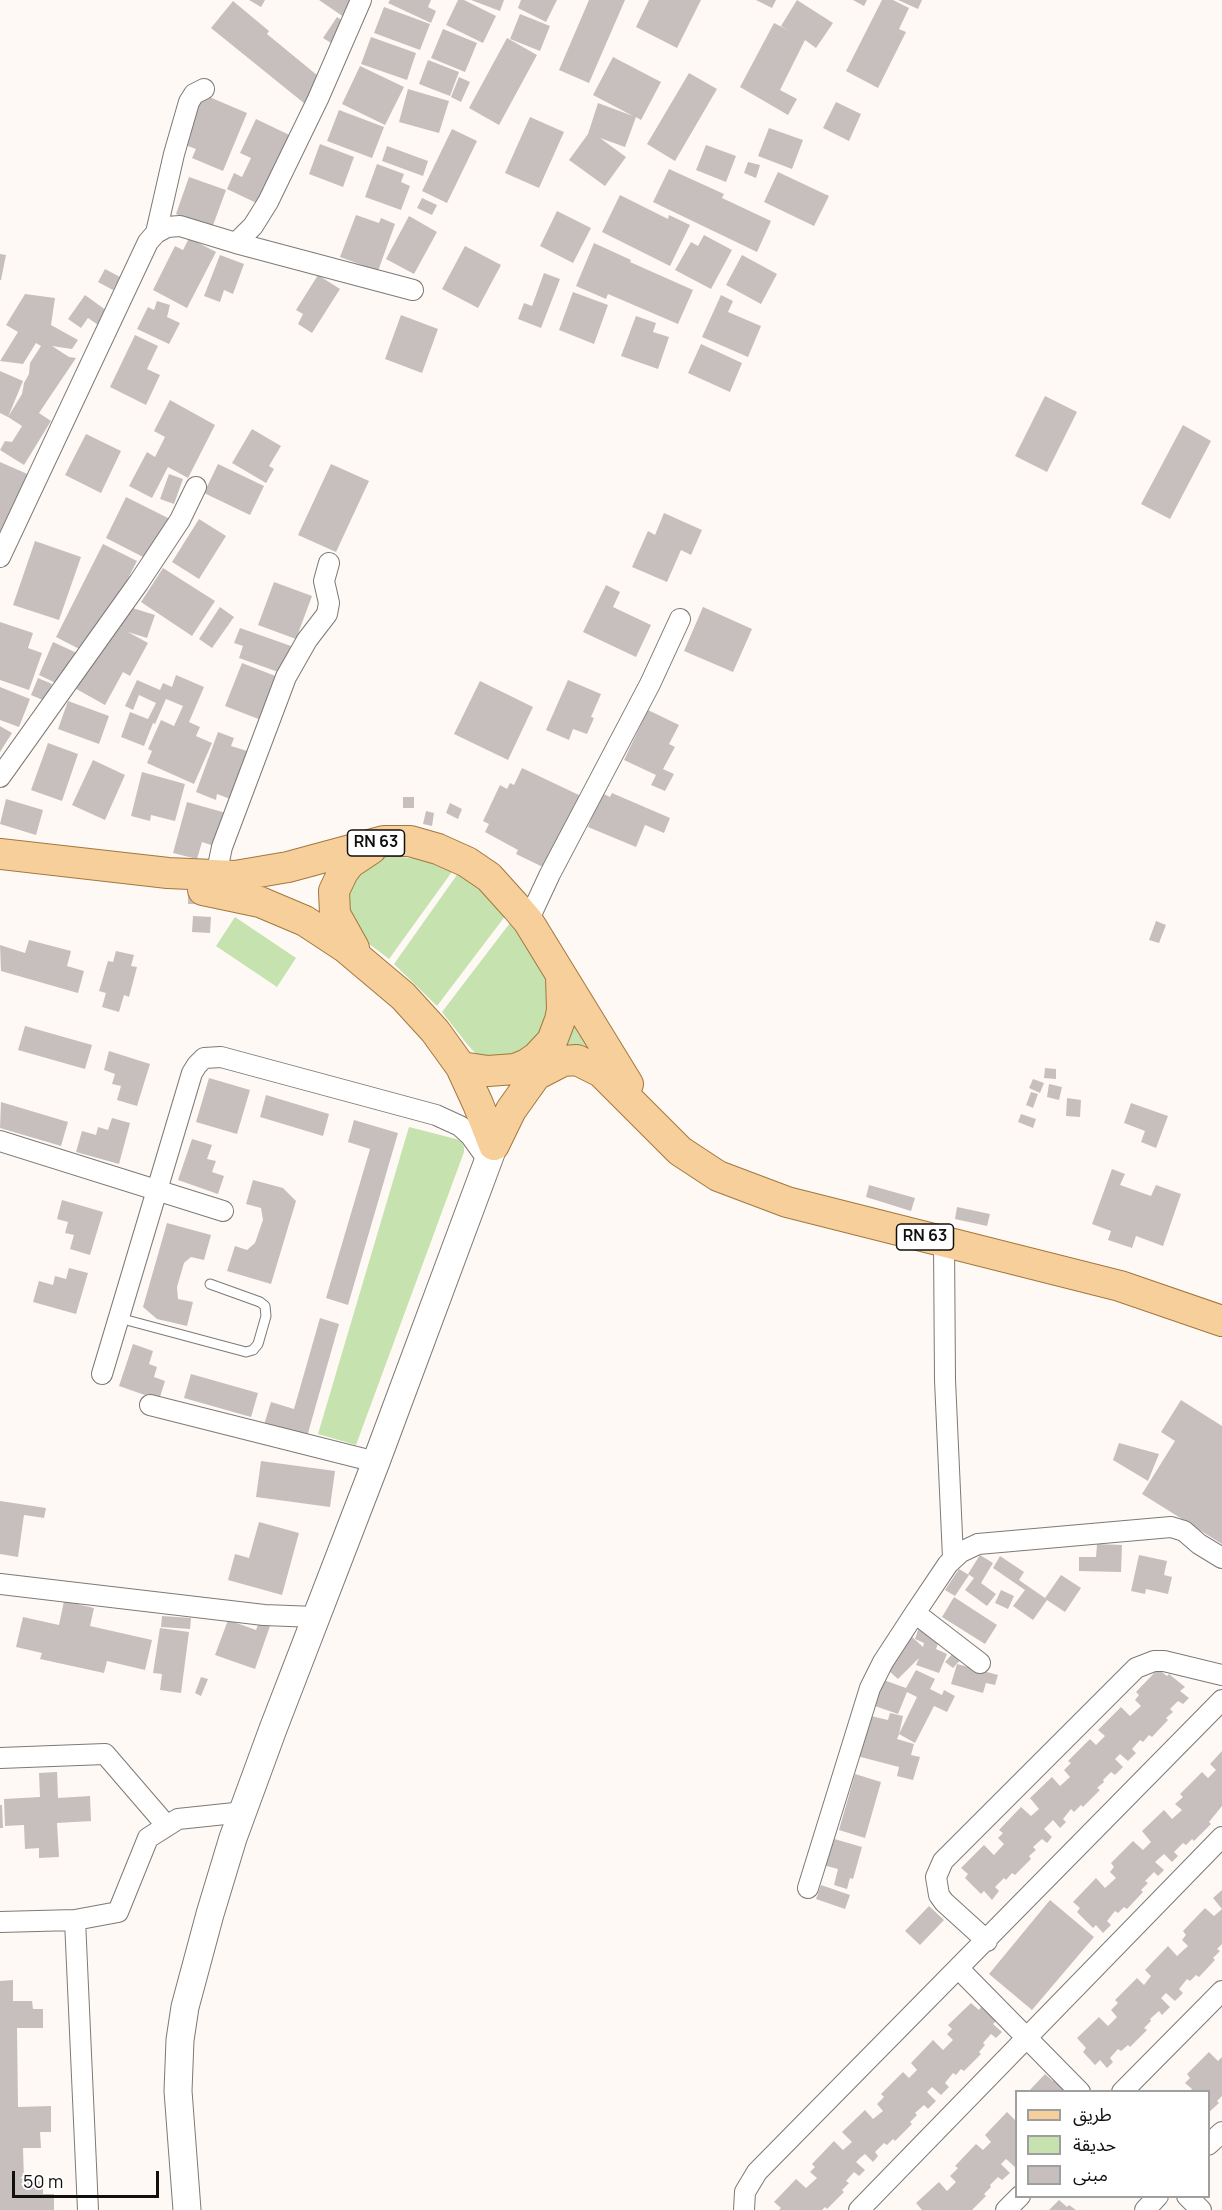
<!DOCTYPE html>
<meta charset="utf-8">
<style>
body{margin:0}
#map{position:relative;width:1222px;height:2210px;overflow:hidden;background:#fef9f4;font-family:Manrope,"Noto Sans Arabic",sans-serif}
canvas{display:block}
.legend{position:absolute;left:1015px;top:2090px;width:195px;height:108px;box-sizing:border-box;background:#fff;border:2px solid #a09f9f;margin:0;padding:8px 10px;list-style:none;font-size:18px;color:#12100e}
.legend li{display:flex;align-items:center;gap:12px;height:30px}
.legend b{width:30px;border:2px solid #a09f9f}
.scale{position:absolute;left:12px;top:2171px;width:147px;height:27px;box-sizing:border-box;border:3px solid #12100e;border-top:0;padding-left:8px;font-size:18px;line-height:21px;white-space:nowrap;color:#12100e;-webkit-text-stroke:4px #fff;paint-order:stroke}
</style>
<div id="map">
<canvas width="1222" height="2210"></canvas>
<ul class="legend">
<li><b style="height:8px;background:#f7cf9b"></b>طريق</li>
<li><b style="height:16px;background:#c6e2ae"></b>حديقة</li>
<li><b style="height:16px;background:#c7bfbe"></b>مبنى</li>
</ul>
<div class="scale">50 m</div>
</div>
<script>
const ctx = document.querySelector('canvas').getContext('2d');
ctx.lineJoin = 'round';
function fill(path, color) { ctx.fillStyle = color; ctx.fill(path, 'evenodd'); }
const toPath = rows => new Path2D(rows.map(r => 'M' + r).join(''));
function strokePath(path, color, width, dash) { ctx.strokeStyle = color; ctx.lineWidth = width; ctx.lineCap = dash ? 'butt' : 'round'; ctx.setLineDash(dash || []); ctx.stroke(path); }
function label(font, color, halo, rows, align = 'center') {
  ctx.font = font + ' Manrope,sans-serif'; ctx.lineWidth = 4.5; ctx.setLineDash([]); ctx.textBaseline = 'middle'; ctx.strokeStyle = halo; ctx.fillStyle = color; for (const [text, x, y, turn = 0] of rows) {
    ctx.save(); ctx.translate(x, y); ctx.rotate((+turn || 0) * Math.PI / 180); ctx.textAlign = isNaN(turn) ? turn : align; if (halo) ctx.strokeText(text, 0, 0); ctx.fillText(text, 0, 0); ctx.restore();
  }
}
const green = toPath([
 [390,856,420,859,454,869,389,959,364,940,350,923,346,901,352,879,379,858],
 [459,872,509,911,437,1006,394,964],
 [235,917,296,958,277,987,216,946],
 [513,919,536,954,555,998,537,1050,486,1059,476,1054,467,1044,442,1012],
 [569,1011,612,1067,558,1048],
 [409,1127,456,1139,461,1141,464,1147,464,1152,356,1445,318,1434]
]);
const building = toPath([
 [249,0,265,0,261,7],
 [319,0,370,0,354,24],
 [390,0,431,0,428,7,436,11,431,23,388,3],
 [458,0,464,0,496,16,483,43,446,25],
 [471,0,504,0,500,11],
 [521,0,557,0,546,22,518,8],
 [589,0,625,0,589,83,559,70],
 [649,0,701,0,677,48,636,27],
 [756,0,776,0,772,8],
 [797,0,833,23,816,48,805,40,780,90,797,99,788,115,740,87,774,23,790,31,781,26],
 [853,0,867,0,864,6],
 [882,0,893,0,909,8,899,29,906,32,878,88,846,71],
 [898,0,922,0,918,9],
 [233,1,269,31,267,34,329,85,310,108,211,28],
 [384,7,430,24,420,50,374,33],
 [520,14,550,26,540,51,510,39],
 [337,17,349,25,336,46,323,38],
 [443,29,477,43,465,72,431,58],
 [371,37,416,53,407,80,361,64],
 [507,38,537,55,499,125,469,108],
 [613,57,661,82,641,120,636,117,625,147,600,138,626,157,605,186,569,160,588,134,598,103,633,116,593,95],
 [428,60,459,72,450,96,419,84],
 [360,66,404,87,385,125,342,104],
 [689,73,717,89,675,161,647,144],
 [459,77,470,82,461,102,451,97],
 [408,89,449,101,439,133,399,122],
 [200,93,247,113,223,171,192,158,196,149,180,143],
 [836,102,861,114,849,141,823,128],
 [339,110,384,127,372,158,327,141],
 [530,117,564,132,539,188,505,173],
 [256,119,302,141,269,209,227,189,234,173,242,177,251,158,240,153],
 [769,128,803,140,792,169,758,156],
 [452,129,477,141,447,203,422,191],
 [320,144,354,157,343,187,309,174],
 [706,145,736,156,726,182,696,170],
 [387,146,428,161,423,176,382,161],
 [748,162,760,165,756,178,744,173],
 [377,164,404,174,401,182,410,186,401,210,365,197],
 [669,169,724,194,722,198,771,221,757,252,653,202],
 [778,172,829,196,814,226,764,202],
 [189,177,226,190,212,228,176,214],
 [620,195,668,219,669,215,690,225,670,266,602,232],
 [422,198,437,205,432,215,417,208],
 [557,211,591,228,573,263,540,246],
 [356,215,379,223,381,218,395,224,378,271,340,257],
 [409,216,437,232,414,274,386,259],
 [704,235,732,250,711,289,675,270,691,242,698,246],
 [189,238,216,252,187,308,153,290,175,246,183,250],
 [594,243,631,260,630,262,693,290,678,324,608,294,606,299,576,286],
 [465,246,501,265,478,308,442,289],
 [0,254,6,255,1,280,0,280],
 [220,255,244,264,233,294,224,290,220,302,204,296],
 [742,255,777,274,761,304,726,285],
 [105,269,120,277,113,290,98,282],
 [544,273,560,279,541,328,518,319,524,303,532,306],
 [318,275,340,289,312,333,298,324,303,314,296,310],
 [573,292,608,305,594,344,559,330],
 [25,294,55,298,51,325,78,340,72,349,52,346,69,357,76,358,39,413,51,421,24,465,0,450,5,441,12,442,22,426,8,417,22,394,24,383,29,374,30,363,41,346,36,343,23,364,0,361,18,332,6,325],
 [85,295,114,316,104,329,88,318,81,328,68,319],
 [721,295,733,301,728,312,761,326,748,357,702,337],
 [157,301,170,305,167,317,180,323,169,344,137,329,148,307,154,310],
 [401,315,438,329,422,373,385,359],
 [636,316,656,323,653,332,669,337,658,369,621,356],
 [135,335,158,346,147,369,160,375,146,405,110,387],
 [701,344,742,363,730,392,688,373],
 [0,371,23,381,8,417,0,413],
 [1045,396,1077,412,1047,472,1015,456],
 [170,400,215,425,188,478,168,467,152,498,129,486,147,452,155,457,165,437,154,431],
 [1183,425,1211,441,1170,519,1141,504],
 [252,429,281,446,269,466,274,469,266,483,232,463],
 [86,434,121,451,101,493,65,475],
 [0,462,32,476,0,552],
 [218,464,264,486,250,515,204,493],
 [331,464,369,481,336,552,298,535],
 [169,474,183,479,174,504,160,499],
 [126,497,170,519,149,560,106,538],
 [664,513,702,530,691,555,681,550,667,582,632,567,648,531,655,535],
 [199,519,226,536,199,579,172,562],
 [35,541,81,557,59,620,13,605],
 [103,544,137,561,97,638,114,624,119,627,126,606,155,615,147,638,128,632,148,643,130,676,123,672,105,705,71,686,89,654,56,637],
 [163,568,215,601,192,636,141,602],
 [274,582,312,596,296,639,258,625],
 [606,585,620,592,613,607,651,625,636,657,583,632],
 [220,607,234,617,212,648,199,639],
 [703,607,752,629,733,672,684,651],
 [0,622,33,633,28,648,42,653,29,690,0,680],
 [240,628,291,646,281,673,239,658,243,646,234,643],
 [53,642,77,653,62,686,39,675],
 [242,663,278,677,261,720,225,706],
 [176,675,204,687,189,722,200,727,196,736,212,743,194,784,147,763,152,751,148,749,161,720,174,726,183,706,166,699,155,724,153,723,144,746,121,737,130,712,148,719,156,703,139,695,133,710,125,706,137,680,160,690,163,683,172,687],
 [38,678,52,684,45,701,31,695],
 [568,680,601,694,591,717,594,718,587,734,573,729,569,740,546,730],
 [480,681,533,707,508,760,454,734],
 [0,687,30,699,19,727,0,720],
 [68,701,109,716,99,744,58,729],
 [648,710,679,725,669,744,675,747,663,769,674,774,665,791,651,785,656,775,624,760],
 [0,726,12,733,0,752],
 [218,732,234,738,231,746,247,751,230,799,217,794,216,800,196,792],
 [48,743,78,754,62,801,31,790],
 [93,760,125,775,105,820,72,805],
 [522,768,581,796,547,869,516,854,518,850,485,832,489,824,483,821,500,785,507,789,510,783,514,785],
 [142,772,185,784,175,821,151,815,150,821,131,816],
 [602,793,610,797,612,793,670,818,664,833,645,825,636,847,588,827],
 [403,797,414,797,414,808,403,808],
 [6,799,43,810,36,835,0,824],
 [187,802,226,813,217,847,202,842,197,859,173,853],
 [450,803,462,809,458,819,446,813],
 [426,811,434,813,432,826,423,824],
 [188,894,204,894,204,904,188,904],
 [193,916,211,917,210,933,192,932],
 [1156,921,1166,925,1159,943,1149,940],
 [29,940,71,951,67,966,84,971,78,993,1,971,0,945,25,953],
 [116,951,134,955,131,966,137,967,129,997,124,995,119,1012,102,1007,106,993,99,991,108,961,113,962],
 [25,1026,92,1045,85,1069,18,1050],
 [109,1051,150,1064,137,1106,117,1100,121,1086,112,1084,115,1074,104,1070],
 [1045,1068,1056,1069,1056,1079,1044,1078],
 [209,1078,250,1090,237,1134,196,1122],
 [1033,1079,1044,1083,1040,1093,1029,1088],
 [1049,1084,1062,1087,1059,1100,1047,1097],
 [1031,1092,1038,1094,1033,1108,1026,1105],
 [266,1095,329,1114,323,1136,260,1117],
 [1067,1098,1081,1100,1080,1117,1066,1116],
 [1,1102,68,1122,61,1146,0,1128],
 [1131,1103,1168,1116,1156,1148,1141,1142,1145,1131,1124,1123],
 [1021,1114,1036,1119,1033,1128,1018,1122],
 [112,1118,130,1123,119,1164,76,1152,82,1131,96,1135,98,1127,108,1130],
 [354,1120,398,1133,348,1305,326,1298,370,1149,348,1142],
 [192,1139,212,1145,207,1159,216,1161,212,1172,224,1176,218,1194,178,1180],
 [1112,1169,1125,1174,1120,1185,1151,1196,1156,1185,1181,1194,1163,1246,1136,1236,1132,1248,1108,1240,1111,1231,1092,1224],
 [253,1180,283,1188,296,1201,271,1284,227,1271,235,1246,247,1250,255,1243,263,1220,261,1208,246,1204],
 [869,1185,915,1198,911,1211,866,1197],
 [62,1200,103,1212,90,1255,70,1249,74,1235,65,1233,68,1222,57,1219],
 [957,1207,990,1214,987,1226,955,1219],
 [167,1223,211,1235,204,1260,191,1257,184,1263,177,1287,178,1299,193,1302,187,1326,157,1319,143,1307],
 [69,1268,88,1273,76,1314,33,1302,39,1281,53,1285,55,1276,66,1279],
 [320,1318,339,1324,306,1440,263,1428,271,1402,294,1409],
 [133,1344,153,1351,149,1364,157,1367,154,1377,165,1381,159,1400,119,1386],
 [191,1374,258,1393,251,1417,184,1398],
 [1181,1400,1222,1426,1222,1544,1142,1494,1175,1441,1161,1432],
 [1119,1443,1159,1454,1148,1481,1113,1460],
 [261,1461,335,1471,330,1507,256,1497],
 [0,1501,46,1508,44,1518,24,1515,18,1557,0,1554],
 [259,1522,299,1533,282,1595,228,1580,235,1554,249,1558],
 [1097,1544,1122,1545,1121,1572,1079,1571,1079,1557,1096,1557],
 [980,1555,993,1563,981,1583,996,1594,987,1606,965,1590,974,1578,968,1574],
 [1139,1555,1167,1561,1164,1575,1172,1577,1168,1594,1146,1589,1145,1594,1131,1591],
 [1000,1556,1024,1572,1019,1580,1045,1598,1061,1575,1081,1588,1065,1612,1047,1600,1033,1620,1013,1606,1025,1590,993,1568],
 [959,1569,969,1575,955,1596,945,1590],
 [1001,1590,1014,1596,1008,1609,995,1603],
 [954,1597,997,1625,985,1644,942,1617],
 [64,1601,94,1608,90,1626,152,1640,145,1670,107,1661,104,1673,40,1659,42,1653,16,1647,23,1617,59,1625],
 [162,1616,191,1618,190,1629,161,1627],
 [228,1620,256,1630,259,1622,270,1626,255,1669,215,1655],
 [919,1627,941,1635,936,1649,947,1654,939,1673,916,1665,919,1658,898,1679,888,1670,909,1634,923,1647,924,1643,915,1639],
 [160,1628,189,1632,181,1693,160,1690,162,1674,153,1673],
 [955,1651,962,1658,953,1668,945,1662],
 [957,1664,998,1675,995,1685,986,1683,983,1693,951,1684],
 [1158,1669,1167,1676,1169,1674,1185,1687,1180,1691,1189,1698,1183,1704,1178,1701,1170,1709,1173,1712,1166,1718,1168,1720,1152,1737,1149,1735,1143,1742,1140,1740,1132,1749,1136,1753,1128,1761,1120,1754,1115,1759,1123,1767,1115,1775,1111,1772,1103,1780,1104,1782,1097,1788,1100,1790,1083,1807,1081,1805,1074,1812,1071,1809,1063,1819,1066,1822,1060,1828,1053,1820,1044,1829,1052,1837,1047,1843,1042,1839,1033,1847,1036,1850,1029,1856,1031,1859,1015,1875,1012,1873,1006,1880,1004,1878,995,1887,999,1891,992,1900,984,1891,981,1894,965,1878,968,1874,961,1868,984,1845,994,1855,1004,1844,998,1838,1003,1833,999,1830,1021,1807,1031,1816,1039,1809,1030,1798,1052,1777,1060,1786,1070,1777,1064,1770,1071,1763,1068,1761,1090,1739,1096,1745,1105,1736,1098,1730,1121,1707,1130,1716,1141,1706,1135,1700,1139,1695,1136,1692],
 [916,1670,935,1679,930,1689,942,1695,944,1690,955,1696,947,1712,934,1706,915,1743,899,1734,897,1739,914,1744,911,1755,920,1757,913,1780,897,1776,899,1767,857,1756,862,1737,865,1738,871,1716,888,1720,890,1713,903,1716,899,1734,917,1697,907,1692,898,1714,872,1705,881,1679,906,1688],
 [201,1677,208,1679,201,1696,195,1693],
 [1222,1751,1222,1806,1209,1822,1211,1824,1194,1841,1192,1839,1186,1845,1183,1843,1174,1852,1178,1856,1172,1862,1164,1854,1155,1862,1164,1870,1158,1876,1154,1872,1145,1881,1148,1883,1141,1890,1143,1892,1127,1909,1124,1907,1118,1913,1115,1911,1107,1921,1111,1925,1103,1933,1096,1925,1093,1928,1077,1912,1080,1908,1073,1902,1096,1878,1105,1888,1116,1878,1110,1872,1114,1867,1111,1863,1133,1841,1143,1850,1151,1842,1142,1831,1164,1810,1172,1819,1182,1810,1175,1804,1183,1797,1180,1794,1202,1772,1208,1778,1216,1770,1210,1764],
 [57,1772,58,1798,90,1796,91,1821,57,1823,59,1857,39,1858,39,1848,25,1849,24,1825,5,1826,4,1799,40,1797,39,1773],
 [855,1774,881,1782,865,1838,839,1830],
 [0,1805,2,1805,3,1828,0,1828],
 [831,1838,862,1847,853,1879,850,1878,847,1889,834,1885,838,1869,823,1865],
 [821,1885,850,1895,845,1909,816,1899],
 [1222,1890,1222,1909,1213,1898],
 [1050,1900,1094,1937,1032,2010,989,1974],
 [929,1906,944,1920,920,1945,905,1931],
 [1205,1908,1214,1916,1222,1909,1222,1944,1217,1949,1220,1951,1213,1958,1215,1960,1199,1977,1196,1975,1190,1981,1187,1979,1179,1989,1183,1993,1175,2001,1166,1993,1161,1998,1170,2007,1162,2015,1159,2011,1150,2019,1151,2021,1144,2028,1147,2030,1130,2047,1128,2045,1121,2051,1118,2049,1110,2058,1113,2062,1107,2068,1100,2060,1095,2065,1083,2052,1086,2048,1077,2038,1099,2017,1108,2026,1117,2017,1111,2010,1118,2003,1115,2000,1137,1978,1144,1985,1151,1976,1145,1970,1168,1946,1177,1956,1188,1946,1182,1940,1186,1935,1183,1931],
 [13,1980,13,2001,32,2001,33,2009,43,2009,43,2028,17,2028,18,2107,51,2106,51,2132,40,2132,41,2148,23,2148,24,2181,43,2181,43,2194,54,2194,54,2210,0,2210,0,1981],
 [971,2003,979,2010,981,2007,997,2020,993,2024,1002,2032,996,2038,991,2034,983,2043,985,2045,979,2052,981,2054,964,2071,961,2069,956,2075,953,2073,945,2083,949,2087,941,2095,932,2087,927,2092,936,2101,928,2109,924,2105,915,2113,917,2115,910,2122,912,2124,895,2141,893,2139,887,2145,884,2143,875,2152,878,2156,873,2162,865,2154,860,2158,856,2162,865,2170,859,2176,854,2172,846,2181,849,2183,842,2190,844,2192,827,2209,825,2207,822,2210,779,2210,781,2208,774,2202,796,2179,806,2188,817,2178,810,2172,815,2167,812,2164,834,2141,843,2150,852,2142,842,2132,865,2110,873,2119,883,2111,877,2104,884,2097,881,2094,903,2072,909,2078,917,2070,911,2063,933,2040,943,2050,953,2040,947,2034,952,2029,948,2025],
 [1209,2052,1218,2061,1222,2057,1222,2096,1217,2101,1219,2103,1208,2113,1208,2092,1189,2092,1192,2089,1185,2083,1190,2078,1187,2074],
 [1045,2074,1053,2081,1056,2079,1071,2092,1028,2092],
 [1007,2112,1016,2121,1016,2165,1015,2167,1006,2159,1001,2164,1010,2173,1002,2180,998,2177,990,2185,991,2187,984,2194,986,2196,972,2210,922,2210,916,2203,939,2182,947,2191,956,2182,950,2176,958,2168,955,2166,976,2144,983,2150,991,2142,985,2135],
 [1059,2200,1067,2207,1069,2205,1076,2210,1049,2210]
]);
const lane = toPath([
 [119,1318,246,1352,253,1350,258,1344,266,1316,265,1306,260,1302,210,1284]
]);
const street = toPath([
 [156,233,174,154,189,102,194,94,204,89],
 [236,243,413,290],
 [0,557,148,242,156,233,167,227,180,226,236,243,253,226,268,202,318,99,361,0],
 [0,777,139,582,180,520,196,487],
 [214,885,222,847,286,677,307,640,327,614,329,603,324,581,329,563],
 [528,921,550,874,650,684,680,619],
 [0,1141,223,1211],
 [944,1242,945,1380,953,1558],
 [102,1374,192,1073,197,1065,204,1058,221,1057,436,1115,460,1126,470,1135,488,1160],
 [150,1405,376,1462],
 [0,1584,264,1615,315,1617],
 [915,1613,980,1663],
 [0,1758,105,1754,167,1826],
 [808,1888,870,1688,883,1662,915,1613,948,1564,961,1552,978,1544,1171,1527,1184,1531,1199,1544,1222,1558],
 [75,1920,118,1912,148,1838,178,1819,244,1812],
 [0,1922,75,1920,88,2210],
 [987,1941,944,1902,939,1895,936,1877,943,1861,1136,1668,1154,1661,1164,1661,1222,1675],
 [959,1969,1080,2092],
 [1122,2092,1222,1991],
 [1208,2145,1222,2132],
 [1187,2196,1201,2210],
 [744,2210,745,2192,757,2172,1222,1700],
 [859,2210,1222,1837],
 [1006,2210,1020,2196],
 [1145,2210,1158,2196]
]);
const secondary = toPath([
 [187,2210,178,2091,180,2040,185,2007,210,1914,233,1838,273,1729,376,1462,494,1145]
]);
const primary = toPath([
 [0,854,168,873,235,876,288,867,384,841,410,841,438,849,467,862,489,877,517,908,528,921,628,1084],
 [203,890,260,902,305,921,346,948,403,996,435,1031,461,1067,478,1104,494,1145],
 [354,948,335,914,334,891,343,872,350,863,371,849],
 [461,1067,488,1071,515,1069,527,1064,537,1057,552,1041,560,1020,562,1010,561,977],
 [494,1145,511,1110,536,1075,563,1061,577,1060,601,1072,680,1151,718,1176,787,1202,1120,1286,1222,1321]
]);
const shields = [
 [376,843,57],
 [925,1237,57]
];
const shieldNames = [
 ["RN 63",376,843],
 ["RN 63",925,1237]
];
fill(green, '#c6e2ae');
fill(building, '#c7bfbe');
strokePath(lane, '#7e7975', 11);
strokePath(street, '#7e7975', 22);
strokePath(secondary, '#7e7975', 29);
strokePath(primary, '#a3773e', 32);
strokePath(lane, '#fff', 9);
strokePath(street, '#fff', 20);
strokePath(secondary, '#fff', 27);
strokePath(primary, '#f7cf9b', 30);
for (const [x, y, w] of shields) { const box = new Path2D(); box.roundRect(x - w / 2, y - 13, w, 26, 4.5); ctx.fillStyle = '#fff'; ctx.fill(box); strokePath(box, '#12100e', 1.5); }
label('bold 16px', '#12100e', null, shieldNames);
</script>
